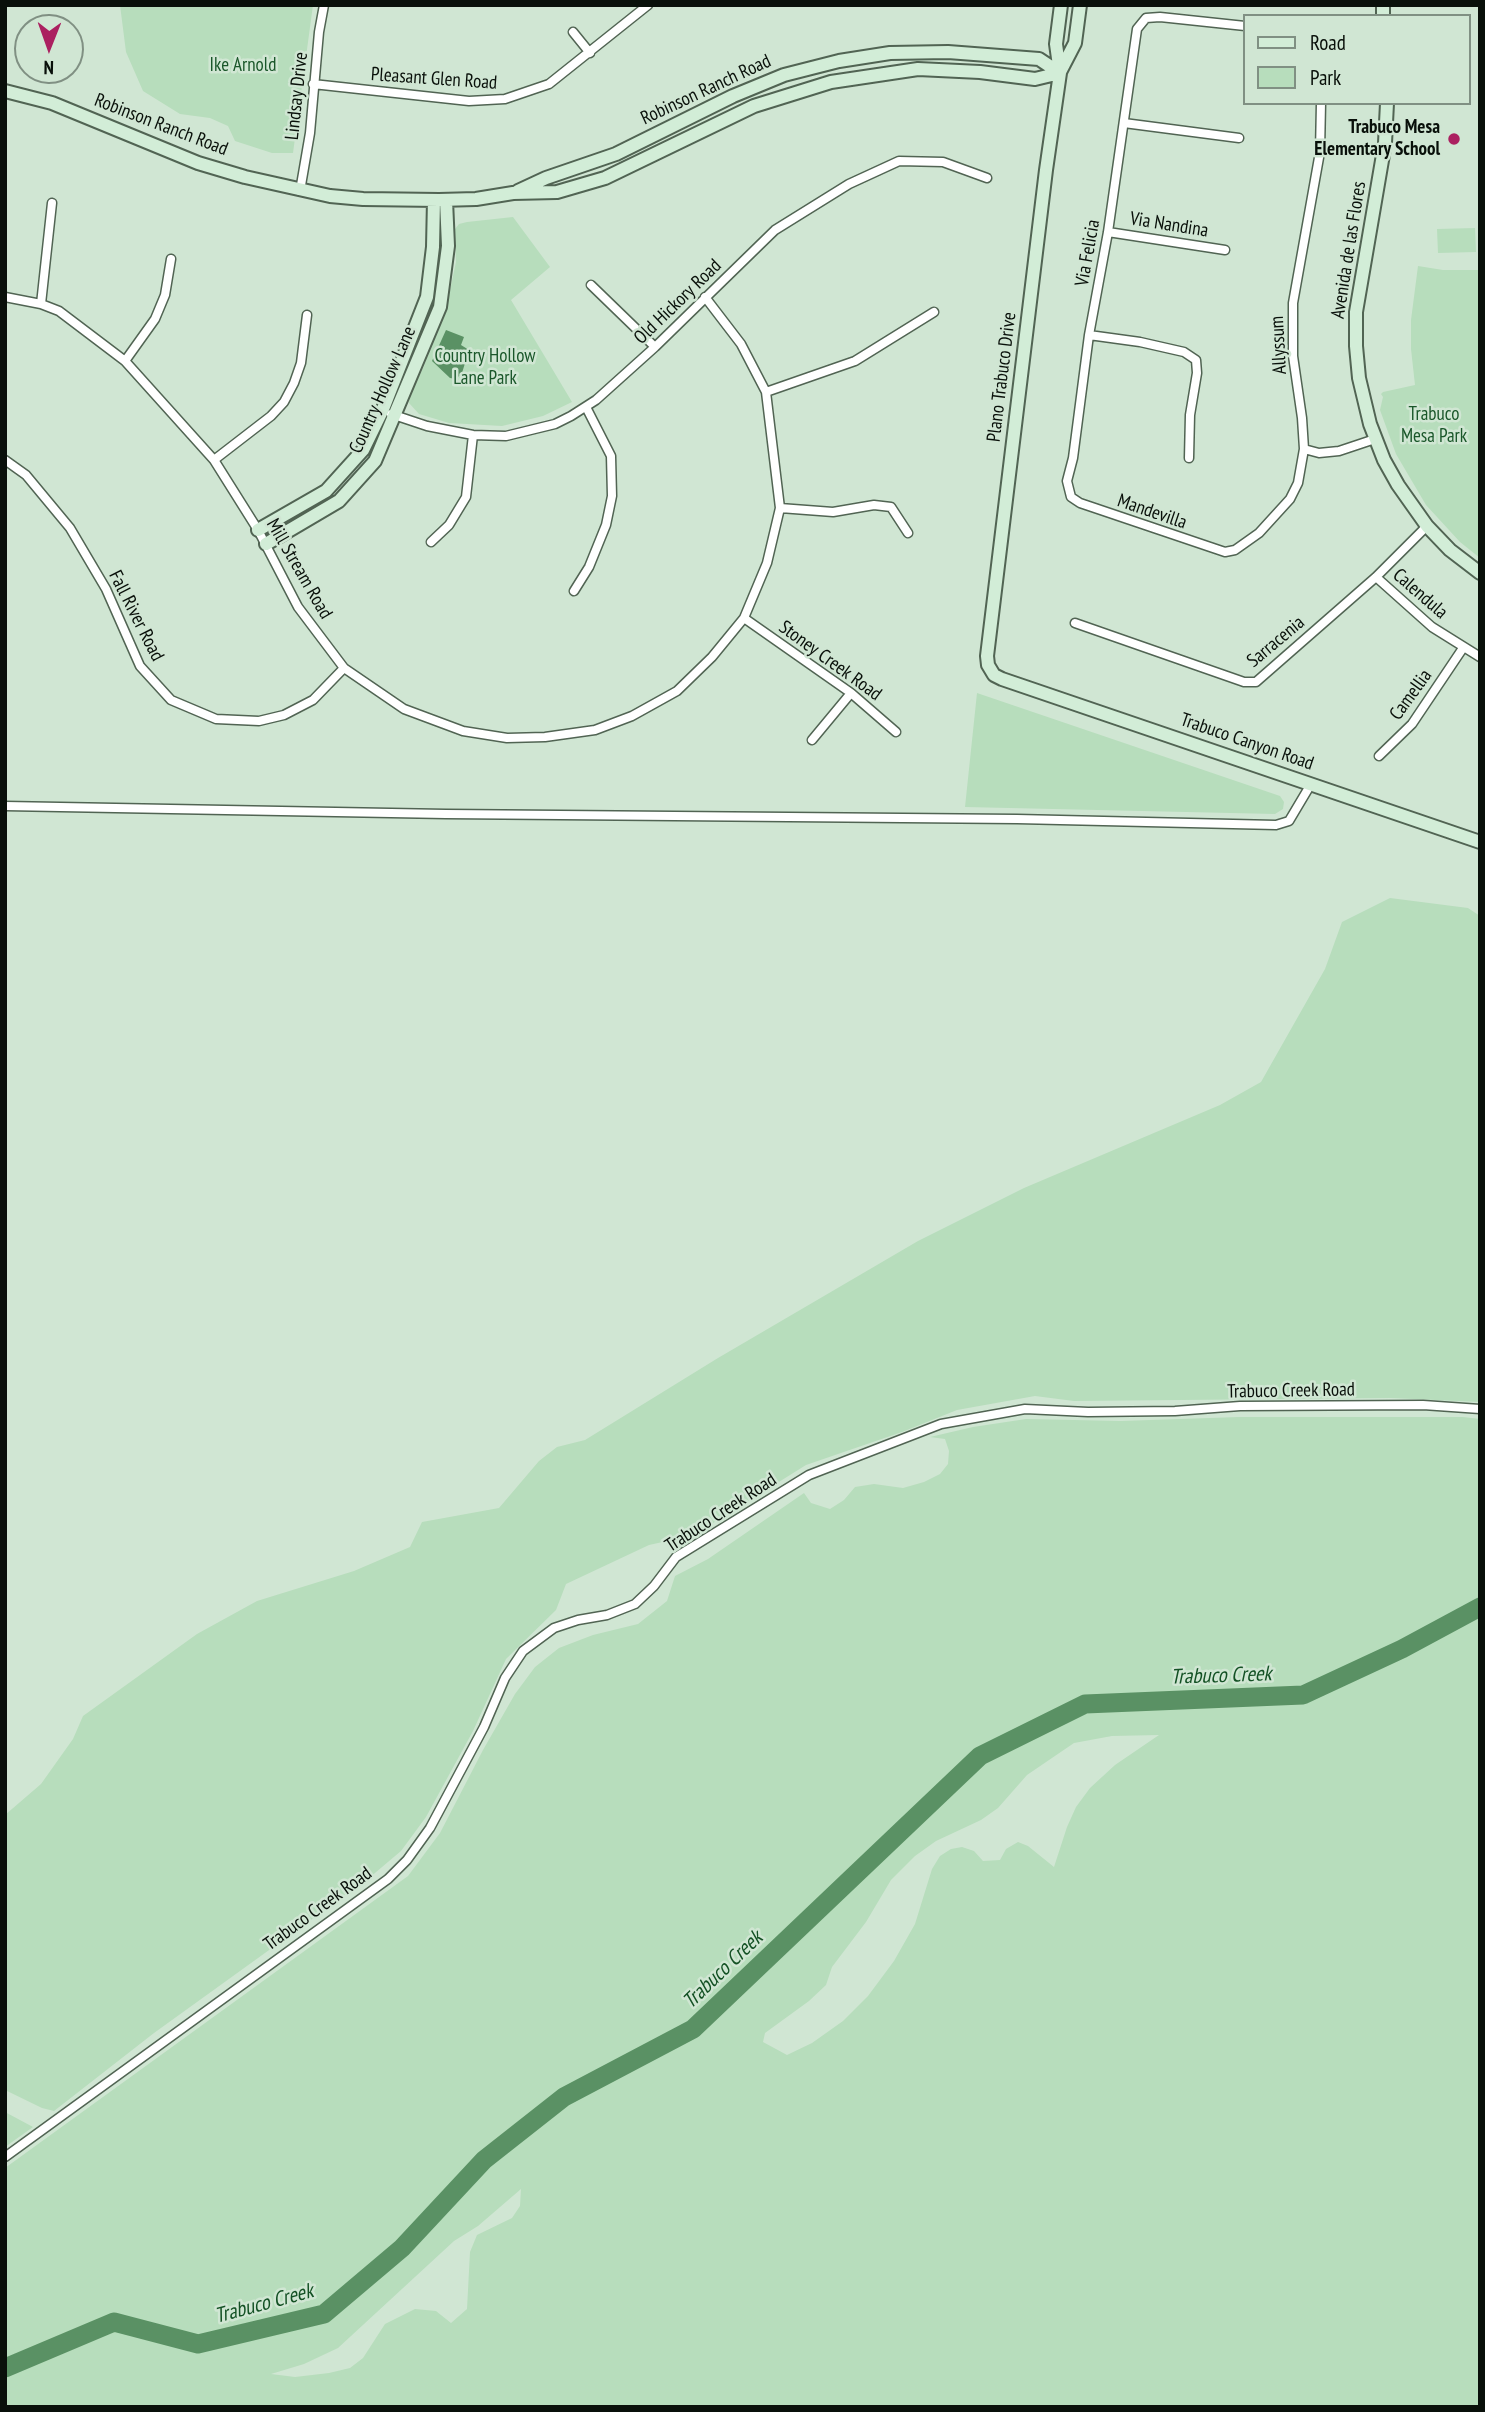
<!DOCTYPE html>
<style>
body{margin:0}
#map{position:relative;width:1485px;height:2412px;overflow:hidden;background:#d0e6d3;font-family:"PT Sans Narrow",sans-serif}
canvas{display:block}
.frame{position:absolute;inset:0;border:7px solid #09100a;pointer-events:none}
.legend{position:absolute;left:1243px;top:14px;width:228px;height:91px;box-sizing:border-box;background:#d0e6d3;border:2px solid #809083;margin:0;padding:9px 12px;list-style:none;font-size:21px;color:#09100a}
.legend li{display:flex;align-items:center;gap:14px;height:35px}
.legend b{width:35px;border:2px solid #809083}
.north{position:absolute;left:14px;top:14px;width:70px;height:70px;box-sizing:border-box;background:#d0e6d3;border:2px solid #809083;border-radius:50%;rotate:181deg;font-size:19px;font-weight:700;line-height:28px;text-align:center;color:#09100a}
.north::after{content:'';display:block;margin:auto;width:24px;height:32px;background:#ab2060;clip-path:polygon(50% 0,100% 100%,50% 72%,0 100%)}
</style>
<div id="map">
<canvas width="1485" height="2412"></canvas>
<div class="frame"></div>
<ul class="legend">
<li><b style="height:9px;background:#d2edd7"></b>Road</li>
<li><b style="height:19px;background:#b7ddbc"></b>Park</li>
</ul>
<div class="north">N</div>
</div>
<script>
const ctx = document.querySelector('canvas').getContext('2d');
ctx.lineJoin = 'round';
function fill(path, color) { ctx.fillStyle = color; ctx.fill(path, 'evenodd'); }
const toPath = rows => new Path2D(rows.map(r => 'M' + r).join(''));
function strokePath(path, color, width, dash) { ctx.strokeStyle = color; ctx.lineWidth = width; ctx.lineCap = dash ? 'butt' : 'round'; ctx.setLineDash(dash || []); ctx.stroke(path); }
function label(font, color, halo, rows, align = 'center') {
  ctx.font = font + ' "PT Sans Narrow",sans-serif'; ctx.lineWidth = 5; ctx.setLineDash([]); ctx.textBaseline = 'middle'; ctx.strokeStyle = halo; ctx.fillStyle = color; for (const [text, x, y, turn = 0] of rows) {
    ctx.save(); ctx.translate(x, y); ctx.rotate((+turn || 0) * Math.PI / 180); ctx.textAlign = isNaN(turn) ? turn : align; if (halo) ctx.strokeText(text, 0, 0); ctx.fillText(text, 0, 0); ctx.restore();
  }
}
const green = toPath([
 [120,5,313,5,293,153,272,153,235,141,228,126,210,118,180,114,143,91,126,52],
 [513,217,550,267,511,300,572,402,543,416,502,426,449,423,419,414,409,403,410,395,424,366,447,304,456,262,455,229,459,224,467,222],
 [1475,228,1476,252,1438,253,1437,229],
 [1418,266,1443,270,1480,270,1480,558,1460,542,1426,505,1396,454,1380,410,1383,397,1381,394,1383,392,1415,385,1411,349,1411,320],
 [977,693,1280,796,1284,802,1283,809,1275,814,965,807],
 [1390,898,1468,908,1480,916,1480,1402,1391,1398,1074,1401,1035,1396,957,1410,902,1432,806,1465,694,1535,649,1545,566,1584,556,1610,506,1659,473,1731,426,1817,401,1851,369,1878,154,2033,54,2111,42,2108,5,2090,5,1815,41,1784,73,1739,83,1716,197,1634,257,1601,354,1571,410,1547,422,1522,499,1508,539,1461,557,1447,585,1440,718,1358,918,1241,1024,1188,1220,1105,1261,1082,1325,969,1342,922],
 [1239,1417,1463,1417,1480,1419,1480,2407,5,2407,5,2168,408,1876,440,1833,483,1750,515,1694,535,1667,559,1648,593,1635,638,1624,667,1601,675,1576,708,1559,804,1493,811,1503,830,1509,844,1500,855,1487,874,1484,903,1488,924,1482,940,1474,948,1464,949,1451,945,1439,930,1437,973,1427,1026,1419,1121,1421],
 [1159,1735,1115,1765,1090,1788,1076,1807,1067,1827,1054,1867,1028,1846,1018,1842,1006,1849,1000,1860,983,1861,974,1851,962,1847,951,1849,940,1856,932,1869,915,1924,894,1961,868,1996,843,2021,812,2043,787,2055,763,2042,765,2033,809,2001,826,1985,832,1967,866,1922,891,1880,915,1856,936,1841,981,1820,998,1808,1027,1775,1074,1743,1112,1736],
 [521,2189,520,2206,512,2218,477,2235,470,2252,467,2309,451,2323,436,2311,415,2309,385,2324,363,2358,350,2368,329,2373,295,2377,271,2374,304,2364,338,2348,454,2241,478,2226],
 [5,2112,33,2127,5,2147]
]);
const water = toPath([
 [446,330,464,337,461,345,469,350,462,373,456,379,450,378,432,361]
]);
const river = toPath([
 [5,2368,114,2322,198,2344,324,2314,402,2248,484,2160,564,2097,693,2029,980,1756,1085,1704,1303,1695,1402,1649,1480,1607]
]);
const street = toPath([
 [1245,26,1160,17,1146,18,1137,29,1108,232,1089,335,1073,458,1067,481,1071,497,1080,503,1225,552,1235,550,1259,533,1290,499,1298,483,1304,449,1302,418,1293,356,1293,303,1320,152,1321,103],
 [573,32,590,53],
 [313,84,469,101,505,99,549,84,648,5],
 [1124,123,1239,138],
 [300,191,310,133,319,32,324,5],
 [1108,232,1225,250],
 [591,285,655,347],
 [5,297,41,304,59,311,125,361,214,460,258,530,298,607,344,668,404,709,463,731,507,738,545,737,595,730,632,716,677,691,712,657,744,618,767,563,780,508,766,392,741,344,705,297],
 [41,304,52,203],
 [1089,335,1140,342,1184,352,1196,360,1197,373,1190,415,1189,458],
 [125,361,155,319,165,295,171,259],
 [766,392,855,361,934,312],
 [391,414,427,426,473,435,506,436,555,424,571,416,596,400,655,347,775,230,849,184,899,161,943,162,987,178],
 [1304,449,1319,453,1339,451,1375,439],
 [5,460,26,475,70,528,106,589,140,666,171,700,216,719,259,721,284,715,313,700,344,668],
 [214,460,271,416,284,402,294,383,301,363,307,315],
 [780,508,833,512,874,505,891,507,908,533],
 [431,542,449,525,466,497,473,435],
 [1376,577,1432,627,1480,657],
 [574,591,589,567,606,525,612,496,611,456,586,407],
 [744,618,851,693,896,732],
 [1075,623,1244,682,1256,682,1376,577,1427,526],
 [812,740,851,693],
 [1379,756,1412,724,1463,648],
 [5,806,446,814,1017,819,1276,825,1289,821,1311,784],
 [5,2157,388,1879,407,1860,430,1828,484,1727,505,1678,523,1651,554,1628,578,1620,607,1615,635,1604,654,1586,676,1557,809,1475,941,1424,1025,1409,1088,1412,1175,1411,1240,1406,1423,1405,1480,1409]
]);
const secondary = toPath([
 [1061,5,1056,44,1060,73,1046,170,987,656,988,665,994,675,1002,679,1480,842],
 [1383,5,1383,16],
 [1060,72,1075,43,1080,5],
 [5,91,52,103,198,163,245,177,330,196,363,199,439,200,476,199,513,193,557,192,605,178,754,106,831,82,918,69,980,72,1035,79,1060,73],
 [1387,103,1385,143,1356,312,1356,346,1359,378,1370,424,1384,460,1398,485,1427,526,1450,550,1480,573],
 [518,191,546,178,616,154,733,96,784,75,839,61,890,53,948,52,1039,59,1060,73],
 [258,530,326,491,363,450,383,409,427,297,433,247,434,200],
 [266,544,339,501,375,461,440,307,448,246,446,200]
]);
const markers = [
 [1454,139,7,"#ab2060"]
];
const parkNames = [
 ["Ike Arnold",243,66],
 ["Country Hollow",485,357],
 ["Lane Park",485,379],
 ["Trabuco",1434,415],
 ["Mesa Park",1434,437]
];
const streetNames = [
 ["Pleasant Glen Road",434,79,4],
 ["Robinson Ranch Road",706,90,-25],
 ["Lindsay Drive",297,96,-84],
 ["Robinson Ranch Road",161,125,21],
 ["Via Nandina",1169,225,9],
 ["Avenida de las Flores",1349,250,-81],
 ["Via Felicia",1088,253,-80],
 ["Old Hickory Road",678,302,-44],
 ["Allyssum",1279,345,-93],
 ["Plano Trabuco Drive",1002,377,-83],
 ["Country Hollow Lane",383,390,-66],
 ["Mandevilla",1152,512,19],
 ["Mill Stream Road",299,569,60],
 ["Calendula",1420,594,41],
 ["Fall River Road",136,616,63],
 ["Sarracenia",1276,642,-40],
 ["Stoney Creek Road",830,661,36],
 ["Camellia",1411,695,-54],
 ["Trabuco Canyon Road",1247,742,19],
 ["Trabuco Creek Road",1291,1391,-1],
 ["Trabuco Creek Road",721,1513,-33],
 ["Trabuco Creek Road",318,1909,-36]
];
const poiNames = [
 ["Trabuco Mesa",1440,128],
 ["Elementary School",1440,150]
];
const waterNames = [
 ["Trabuco Creek",1221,1676,-2],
 ["Trabuco Creek",723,1970,-44],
 ["Trabuco Creek",264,2304,-15]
];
fill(green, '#b7ddbc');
fill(water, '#5a9164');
strokePath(river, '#5a9164', 19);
strokePath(street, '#516453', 11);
strokePath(secondary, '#516453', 16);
strokePath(street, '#fff', 8);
strokePath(secondary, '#d2edd7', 12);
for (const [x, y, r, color] of markers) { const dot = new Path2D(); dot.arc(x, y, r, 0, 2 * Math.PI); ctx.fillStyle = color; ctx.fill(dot); strokePath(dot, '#d0e6d3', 2.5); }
label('19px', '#1a572a', '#d0e6d3', parkNames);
label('19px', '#09100a', '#d0e6d3', streetNames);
label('bold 19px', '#09100a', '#d0e6d3', poiNames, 'right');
label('italic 21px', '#135124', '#d0e6d3', waterNames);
</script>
